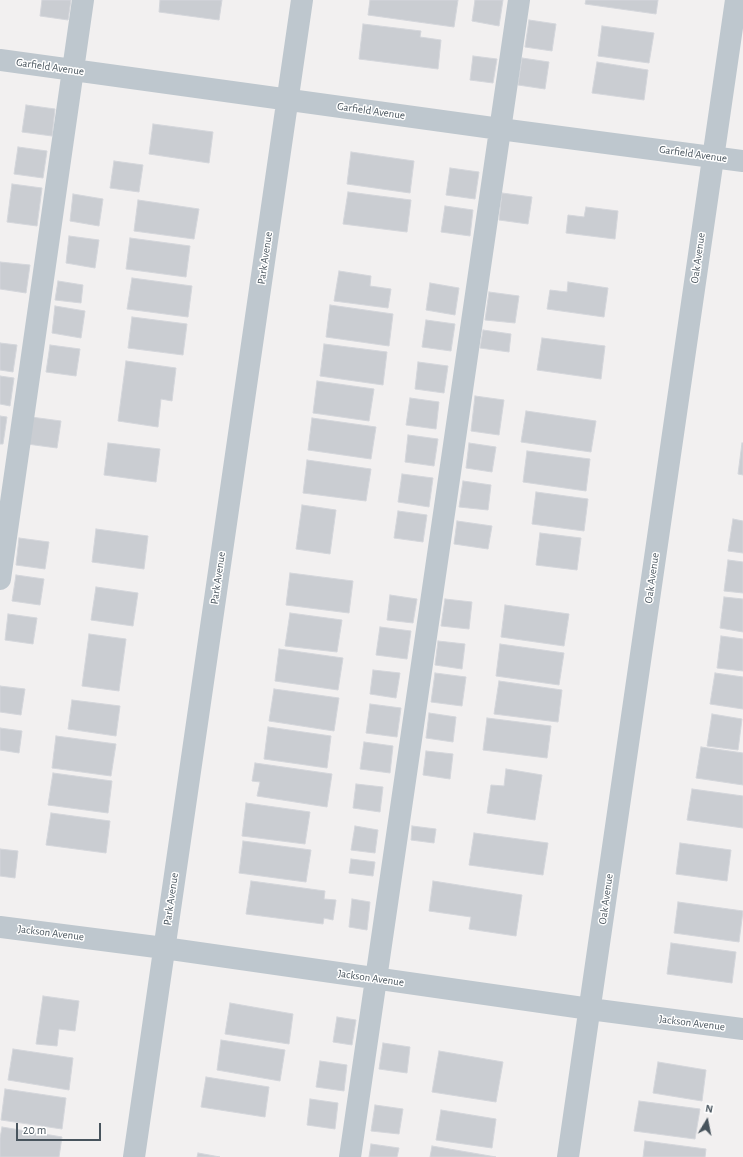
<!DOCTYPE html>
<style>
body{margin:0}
#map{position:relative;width:743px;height:1157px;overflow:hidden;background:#f2f0f0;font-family:"Alegreya Sans",sans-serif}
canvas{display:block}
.north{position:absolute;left:687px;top:1101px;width:40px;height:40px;-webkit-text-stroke:3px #fff;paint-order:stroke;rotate:10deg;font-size:11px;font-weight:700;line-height:16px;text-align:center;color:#48545d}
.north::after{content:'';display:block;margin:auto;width:14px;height:18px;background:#48545d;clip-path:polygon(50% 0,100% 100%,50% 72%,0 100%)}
.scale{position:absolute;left:16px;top:1123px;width:85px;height:18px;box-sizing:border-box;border:2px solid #48545d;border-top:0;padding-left:5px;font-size:12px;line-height:14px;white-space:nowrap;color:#48545d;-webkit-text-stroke:3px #fff;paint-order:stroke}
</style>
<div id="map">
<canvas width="743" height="1157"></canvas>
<div class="north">N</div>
<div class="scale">20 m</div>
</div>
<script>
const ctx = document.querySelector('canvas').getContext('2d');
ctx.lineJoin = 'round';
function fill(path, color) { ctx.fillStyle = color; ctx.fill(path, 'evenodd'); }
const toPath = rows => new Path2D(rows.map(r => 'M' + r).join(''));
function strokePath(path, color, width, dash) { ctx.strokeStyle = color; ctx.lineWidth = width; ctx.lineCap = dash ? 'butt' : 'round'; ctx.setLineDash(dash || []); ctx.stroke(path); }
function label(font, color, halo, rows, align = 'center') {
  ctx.font = font + ' "Alegreya Sans",sans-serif'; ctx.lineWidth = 3; ctx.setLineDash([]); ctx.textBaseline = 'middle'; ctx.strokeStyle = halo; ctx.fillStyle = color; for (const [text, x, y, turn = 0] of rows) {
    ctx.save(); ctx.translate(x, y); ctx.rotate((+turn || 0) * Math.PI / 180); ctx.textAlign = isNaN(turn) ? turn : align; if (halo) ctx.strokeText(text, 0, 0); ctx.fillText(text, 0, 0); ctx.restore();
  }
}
const building = toPath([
 [42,0,71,0,68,20,40,16,42,0],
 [160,0,222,0,219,20,159,12,160,0],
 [370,0,458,0,454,27,368,15,370,0],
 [475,0,503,0,499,26,472,21,475,0],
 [586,0,658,0,656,14,585,4,586,0],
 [529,20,556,24,552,51,525,47,529,20],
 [363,24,421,31,420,37,441,40,438,69,359,59,363,24],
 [602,26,654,33,649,63,598,56,602,26],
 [473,56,497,59,493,83,470,80,473,56],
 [522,58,549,62,545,89,518,85,522,58],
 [597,62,648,70,644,100,592,93,597,62],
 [26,105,55,109,52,136,22,132,26,105],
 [153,124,213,132,209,163,149,154,153,124],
 [18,147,47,151,43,178,14,174,18,147],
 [351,152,414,161,410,193,347,184,351,152],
 [114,161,143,165,139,192,110,188,114,161],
 [450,168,479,172,475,199,446,195,450,168],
 [12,184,42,188,37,226,7,222,12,184],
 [348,192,411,200,407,232,343,224,348,192],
 [502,193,532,197,528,224,499,220,502,193],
 [73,194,103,199,99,226,70,221,73,194],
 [138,200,199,209,194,239,134,231,138,200],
 [445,206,473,210,470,236,441,232,445,206],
 [586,207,618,211,615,239,566,233,568,215,584,217,586,207],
 [69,236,99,240,95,268,66,263,69,236],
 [130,238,190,246,186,277,126,269,130,238],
 [0,262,30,265,26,293,0,289,0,262],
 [339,271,371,276,370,286,391,289,388,308,334,301,339,271],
 [132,278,192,286,188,317,127,309,132,278],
 [58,281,83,285,81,303,55,300,58,281],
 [568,282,608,288,604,317,547,309,550,290,567,292,568,282],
 [430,283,459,288,455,315,426,310,430,283],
 [489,292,519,296,515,323,485,320,489,292],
 [330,305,393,314,389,346,326,337,330,305],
 [55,306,85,311,81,338,52,333,55,306],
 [132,317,187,324,183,355,128,348,132,317],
 [426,320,455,324,451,351,422,347,426,320],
 [483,330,511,334,509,352,480,348,483,330],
 [542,338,605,346,601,379,537,370,542,338],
 [0,343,17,345,13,372,0,370,0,343],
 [324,344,387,352,383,385,320,376,324,344],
 [50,345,80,349,76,376,46,372,50,345],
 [126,361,176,368,172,401,161,399,158,427,118,421,126,361],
 [418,362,448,366,444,393,415,389,418,362],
 [0,376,14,378,10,406,0,404,0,376],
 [317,381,374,389,369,421,313,413,317,381],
 [475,396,504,400,499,435,471,431,475,396],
 [410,398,439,402,436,429,406,425,410,398],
 [526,411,596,421,591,452,521,442,526,411],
 [0,416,7,417,3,444,0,444,0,416],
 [31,417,61,421,57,448,27,444,31,417],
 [312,418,376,427,371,459,308,450,312,418],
 [408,435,438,439,434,466,405,462,408,435],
 [108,443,160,449,156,482,104,475,108,443],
 [469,443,496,447,492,472,466,468,469,443],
 [742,443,743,443,743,475,738,474,742,443],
 [527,451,590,459,586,491,523,482,527,451],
 [307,460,371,469,366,501,303,493,307,460],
 [402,474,433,478,429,507,398,502,402,474],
 [463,481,491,485,488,510,459,507,463,481],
 [536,492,588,499,584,531,532,524,536,492],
 [302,505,336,510,330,554,296,549,302,505],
 [398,511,427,515,423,542,394,538,398,511],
 [733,519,743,521,743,553,728,551,733,519],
 [457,521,492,526,488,549,454,544,457,521],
 [96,529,148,536,144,569,92,562,96,529],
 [540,533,581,538,577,570,536,565,540,533],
 [19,538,49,542,45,569,16,565,19,538],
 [728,560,743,562,743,593,724,591,728,560],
 [290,573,353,581,349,613,286,605,290,573],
 [16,575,44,579,40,605,12,601,16,575],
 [96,587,138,593,133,626,91,620,96,587],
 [390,595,417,599,413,623,387,620,390,595],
 [724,597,743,599,743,632,720,628,724,597],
 [445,599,472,602,469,629,441,626,445,599],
 [505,605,569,614,564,646,501,637,505,605],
 [290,613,342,620,337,652,285,646,290,613],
 [8,614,37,618,33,644,5,640,8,614],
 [380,627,411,631,407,659,376,655,380,627],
 [89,634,126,639,119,691,82,686,89,634],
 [721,636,743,639,743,671,717,668,721,636],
 [438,641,465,644,462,669,435,665,438,641],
 [500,644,564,653,559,685,496,676,500,644],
 [279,649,343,658,338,690,275,681,279,649],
 [373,670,400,673,396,698,370,694,373,670],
 [435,673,466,677,462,706,431,702,435,673],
 [715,673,743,677,743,709,710,704,715,673],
 [499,681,562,690,558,722,494,714,499,681],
 [0,686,25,689,21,715,0,712,0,686],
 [274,689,339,698,334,731,269,721,274,689],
 [72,700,120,706,116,736,68,729,72,700],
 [370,704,401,708,397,737,366,733,370,704],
 [429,713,456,717,453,742,426,738,429,713],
 [712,714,742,719,738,750,707,746,712,714],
 [487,718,551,726,547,758,483,750,487,718],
 [268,727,331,736,327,768,264,759,268,727],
 [0,728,22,731,19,753,0,750,0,728],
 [56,736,116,744,111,776,52,768,56,736],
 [364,742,393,746,390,773,360,769,364,742],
 [701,747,743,753,743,785,696,778,701,747],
 [426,751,453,754,450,779,423,775,426,751],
 [255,763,332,774,327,807,257,796,260,782,252,781,255,763],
 [506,769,542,775,535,820,487,813,491,785,504,786,506,769],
 [53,773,112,781,108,813,48,805,53,773],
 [356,784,383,787,380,812,353,808,356,784],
 [692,789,743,796,743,828,687,820,692,789],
 [246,803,310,812,305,844,242,836,246,803],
 [51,813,110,821,106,853,46,845,51,813],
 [355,826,378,830,375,853,351,850,355,826],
 [412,826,436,829,434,843,411,840,412,826],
 [474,833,548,843,543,875,469,865,474,833],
 [243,841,311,850,306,882,239,873,243,841],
 [680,843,731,850,727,881,676,874,680,843],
 [0,849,18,851,15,878,0,876,0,849],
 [351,859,375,862,373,876,349,873,351,859],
 [251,881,325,891,324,899,336,900,333,920,324,918,323,924,246,914,251,881],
 [433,881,522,895,516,936,469,929,471,917,429,911,433,881],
 [352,899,370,902,367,930,349,927,352,899],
 [678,902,743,911,739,942,674,933,678,902],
 [671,943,736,952,732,983,667,974,671,943],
 [43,996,79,1001,75,1031,59,1029,57,1046,36,1044,43,996],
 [230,1003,293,1014,289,1044,225,1034,230,1003],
 [337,1017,356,1020,352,1045,333,1042,337,1017],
 [221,1040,285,1050,280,1081,217,1070,221,1040],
 [383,1043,410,1047,407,1073,379,1069,383,1043],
 [13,1049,73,1058,69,1090,8,1080,13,1049],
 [439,1051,503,1062,496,1102,432,1092,439,1051],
 [320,1061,347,1065,344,1091,316,1087,320,1061],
 [658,1062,706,1070,702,1101,653,1093,658,1062],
 [206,1077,269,1087,265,1117,201,1107,206,1077],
 [5,1089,66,1098,62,1129,1,1120,5,1089],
 [310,1099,338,1103,335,1129,307,1125,310,1099],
 [639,1101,700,1109,695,1139,634,1131,639,1101],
 [375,1105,403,1109,399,1134,371,1131,375,1105],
 [441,1110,496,1119,492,1148,436,1140,441,1110],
 [2,1127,62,1137,59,1157,0,1157,0,1138,2,1127],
 [645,1141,706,1149,705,1157,643,1157,645,1141],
 [371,1144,399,1148,397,1157,369,1157,371,1144],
 [432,1146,496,1157,430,1157,432,1146],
 [198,1153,220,1157,197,1157,198,1153]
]);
const minor = toPath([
 [0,60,500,129,743,161],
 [0,579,83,0],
 [0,927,164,948,590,1009,743,1029],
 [134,1157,302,0],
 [350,1157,519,0],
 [568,1157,736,0]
]);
const streetNames = [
 ["Garfield Avenue",50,67,8],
 ["Garfield Avenue",371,111,8],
 ["Garfield Avenue",693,154,8],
 ["Park Avenue",265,258,-82],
 ["Oak Avenue",698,258,-82],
 ["Park Avenue",218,578,-82],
 ["Oak Avenue",652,578,-82],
 ["Park Avenue",171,899,-82],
 ["Oak Avenue",606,899,-82],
 ["Jackson Avenue",51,933,7],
 ["Jackson Avenue",371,978,8],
 ["Jackson Avenue",692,1023,7]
];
fill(building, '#cacdd2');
strokePath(building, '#d4d6db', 1);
strokePath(minor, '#bec7ce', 22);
label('11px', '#48545d', '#fff', streetNames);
</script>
